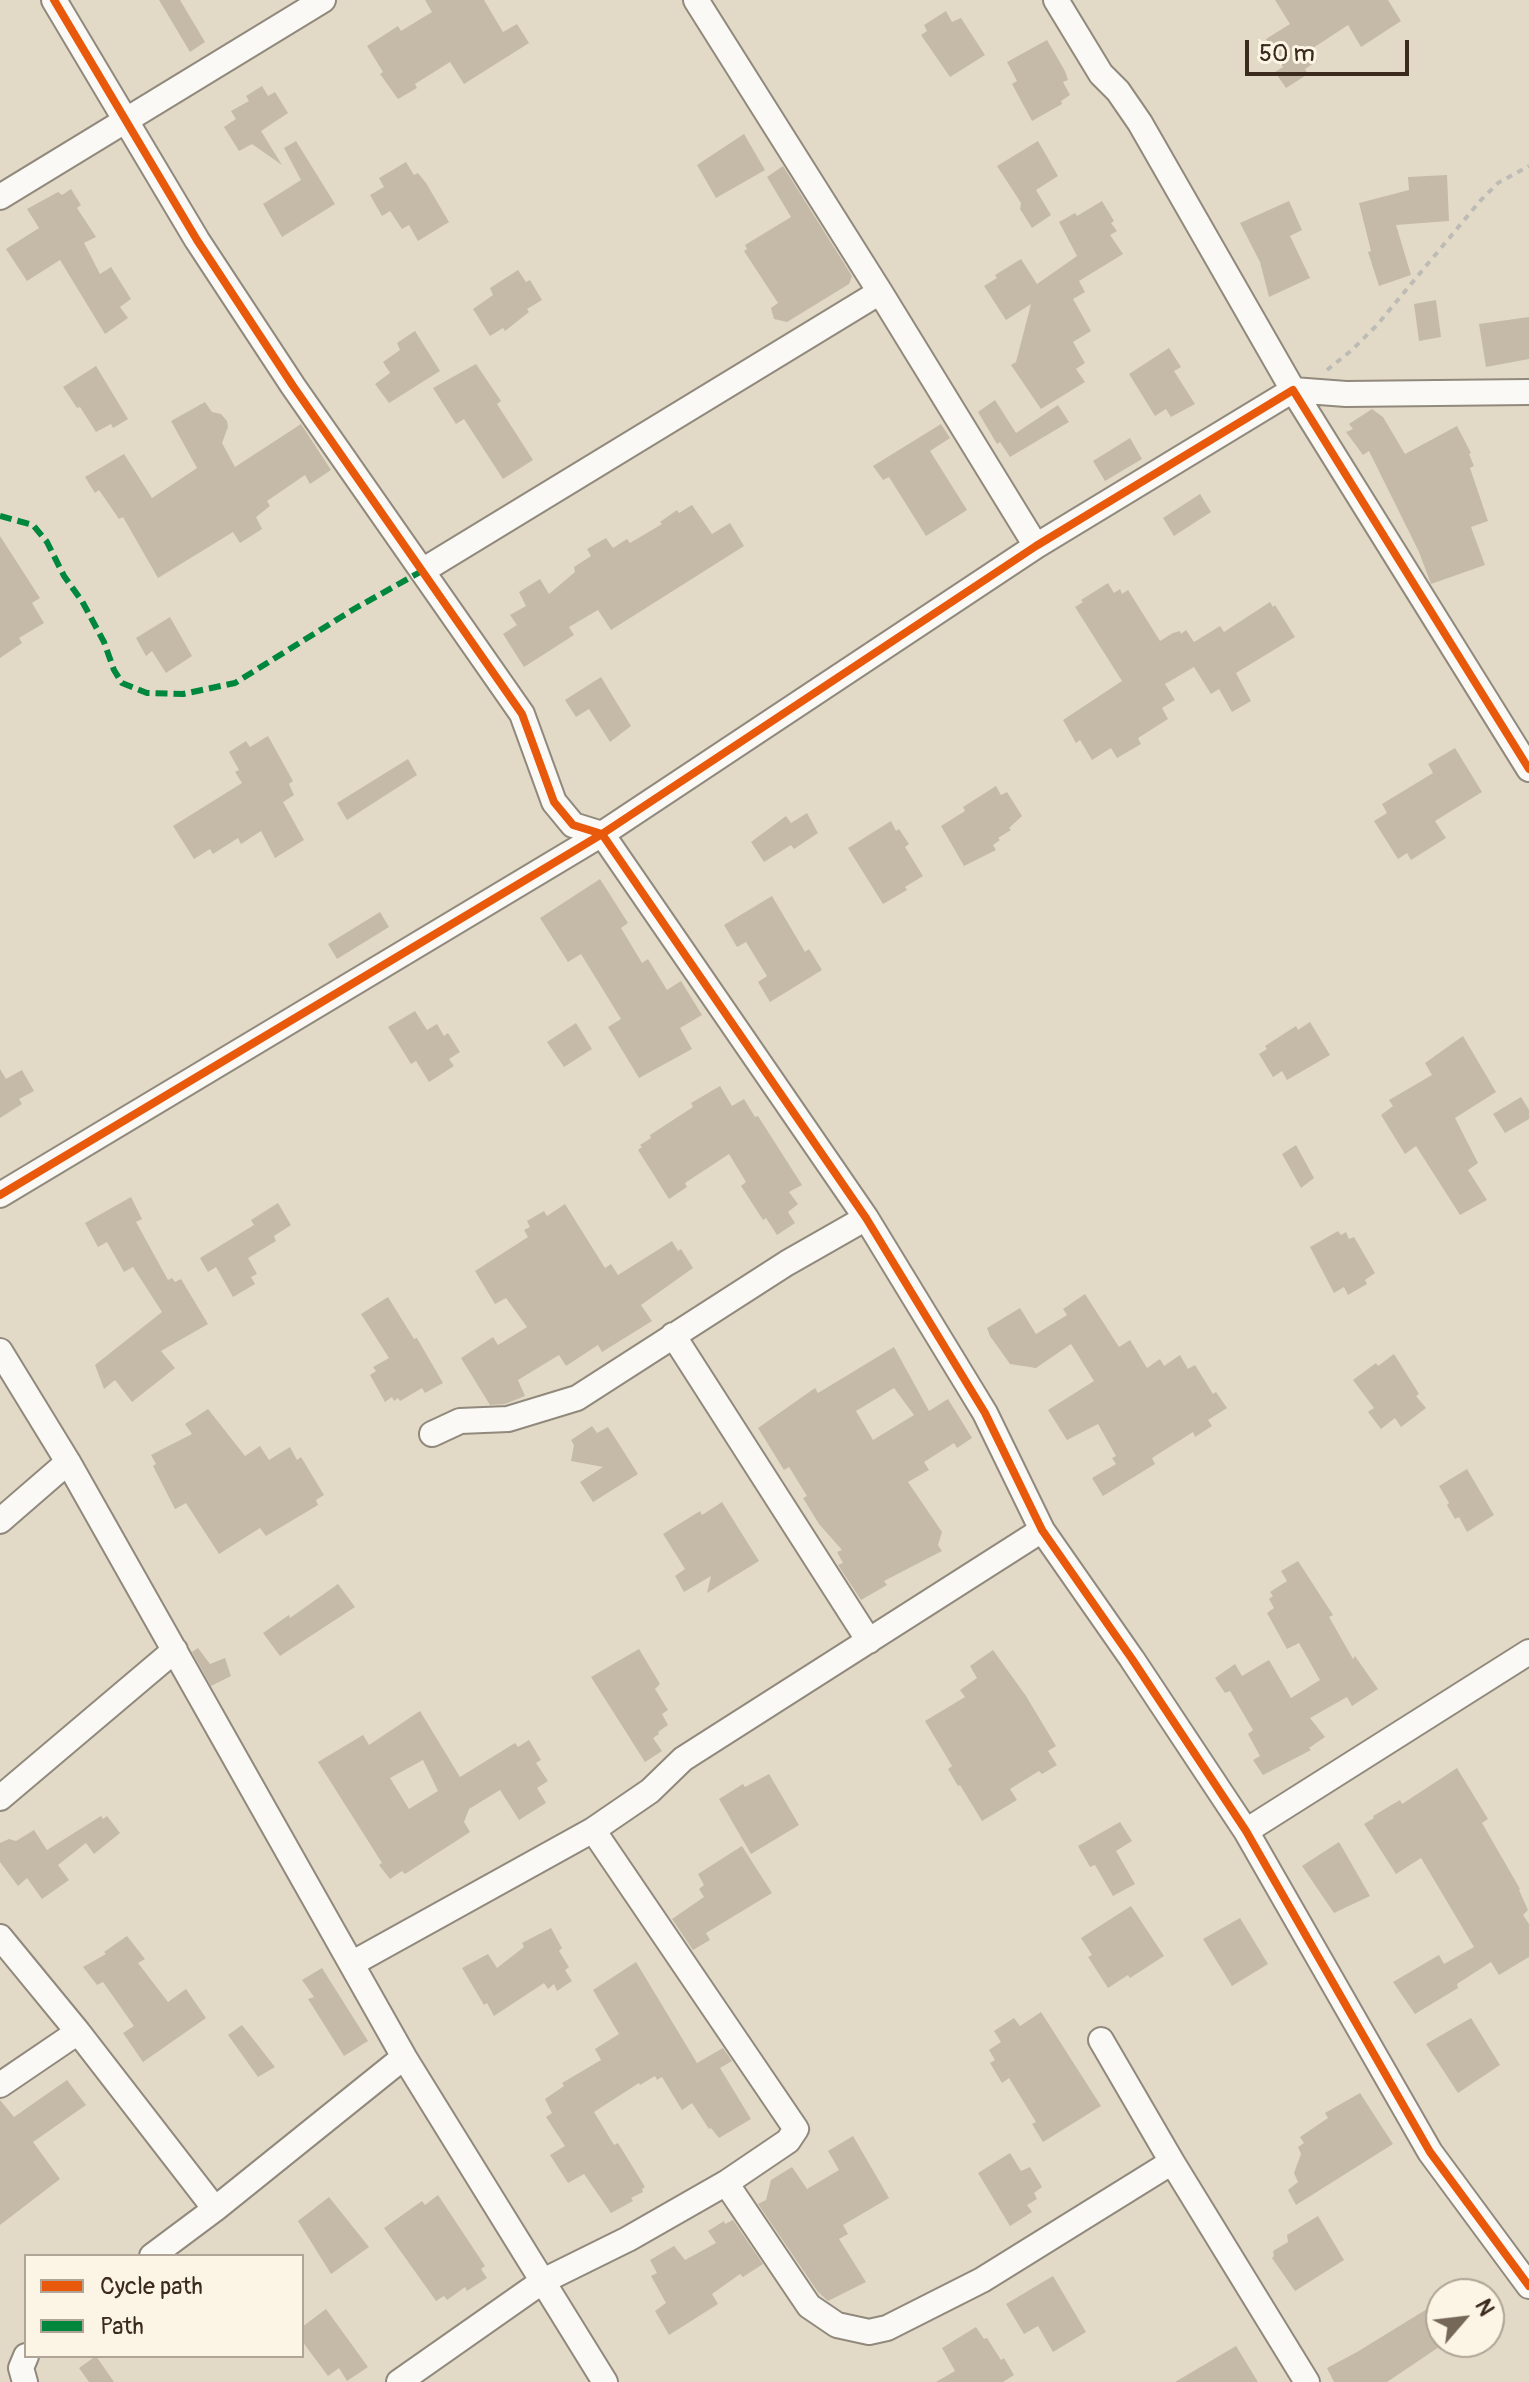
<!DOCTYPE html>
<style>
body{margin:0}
#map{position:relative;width:1529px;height:2382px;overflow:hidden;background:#e2dac6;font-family:Pangolin,sans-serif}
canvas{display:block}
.legend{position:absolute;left:24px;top:2254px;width:280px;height:104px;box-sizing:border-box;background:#fcf5e5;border:2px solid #afa495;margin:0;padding:10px 14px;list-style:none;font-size:24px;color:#3b2a1e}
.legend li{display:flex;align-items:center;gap:16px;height:40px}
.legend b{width:40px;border:2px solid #afa495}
.north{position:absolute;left:1425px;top:2278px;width:80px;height:80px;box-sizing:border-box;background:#fcf5e5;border:2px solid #afa495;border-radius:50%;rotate:62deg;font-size:22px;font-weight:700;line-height:32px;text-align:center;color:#3b2a1e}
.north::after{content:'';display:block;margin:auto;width:28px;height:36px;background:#756859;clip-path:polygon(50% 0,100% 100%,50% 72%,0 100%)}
.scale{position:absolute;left:1245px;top:40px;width:164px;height:36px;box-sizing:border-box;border:4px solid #3b2a1e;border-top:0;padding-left:10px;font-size:24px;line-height:28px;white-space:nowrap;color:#3b2a1e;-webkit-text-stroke:6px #fcf5e5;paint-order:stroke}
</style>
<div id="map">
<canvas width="1529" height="2382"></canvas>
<ul class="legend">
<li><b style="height:10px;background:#e8590c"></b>Cycle path</li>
<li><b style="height:10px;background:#00873e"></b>Path</li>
</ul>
<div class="north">N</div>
<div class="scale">50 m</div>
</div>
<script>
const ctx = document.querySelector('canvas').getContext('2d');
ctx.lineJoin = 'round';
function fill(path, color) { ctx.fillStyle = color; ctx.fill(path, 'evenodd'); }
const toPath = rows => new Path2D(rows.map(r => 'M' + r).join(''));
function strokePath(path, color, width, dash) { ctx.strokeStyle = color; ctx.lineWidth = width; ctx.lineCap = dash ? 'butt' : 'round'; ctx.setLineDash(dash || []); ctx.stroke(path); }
const building = toPath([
 [159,0,180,0,205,42,190,52],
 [425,0,484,0,503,32,517,24,529,43,464,84,450,62,415,84,417,88,398,99,380,74,383,72,367,46,398,26,401,31,432,12],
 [1275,0,1388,0,1401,21,1361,47,1348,25,1310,50,1317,61,1305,69,1308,74,1286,88,1275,72,1283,67,1266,39,1290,24],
 [946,11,952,22,961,18,985,55,950,77,921,35,927,31,924,25],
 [1047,40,1065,71,1068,80,1063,82,1070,95,1061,101,1062,104,1032,121,1012,84,1017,81,1007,62],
 [262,86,268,96,275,92,288,113,261,131,282,165,252,144,239,151,224,127,236,119,231,111,249,101,246,96],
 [744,134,765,170,716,198,697,165],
 [296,141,335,204,282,237,263,204,301,180,284,148],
 [1038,141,1058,176,1036,190,1051,215,1032,228,1020,209,1021,203,997,166],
 [406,162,414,175,418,173,426,183,449,222,418,241,409,225,402,229,390,211,382,216,370,195,384,187,379,178],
 [783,166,852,276,849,284,787,322,774,319,771,308,778,303,744,251,747,249,745,245,791,217,767,177],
 [1447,175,1449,221,1396,225,1411,275,1379,286,1368,252,1371,251,1359,203,1409,190,1408,177],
 [71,189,81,205,77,208,96,237,84,243,100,274,111,267,131,299,120,307,128,318,105,334,60,260,27,281,6,249,39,228,27,209,58,192,62,195],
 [1102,201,1114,221,1111,223,1117,231,1110,235,1123,254,1079,281,1085,292,1073,299,1091,331,1073,342,1085,363,1076,369,1085,382,1041,409,1011,365,1016,362,1031,304,1006,320,984,286,997,278,995,275,1021,259,1037,284,1077,256,1059,222,1075,213,1077,216],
 [1289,201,1302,230,1290,236,1310,278,1269,297,1260,262,1240,223],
 [518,270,526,282,530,280,542,300,527,309,529,312,505,331,503,328,490,336,473,309,493,295,490,288],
 [1436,300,1441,337,1419,341,1414,304],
 [1529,317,1529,359,1486,367,1479,324],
 [415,331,440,371,389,403,375,384,390,373,383,362,400,350,397,343],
 [1169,348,1181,367,1174,371,1195,404,1171,417,1166,409,1155,416,1129,374],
 [476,364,501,401,497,404,533,460,503,479,464,419,456,424,433,388],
 [96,366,128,419,113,428,111,424,96,432,80,407,77,408,63,387],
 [995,400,1016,433,1058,405,1069,422,1010,457,1000,442,997,444,978,412],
 [205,402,212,412,221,414,227,421,228,427,222,443,235,467,301,424,331,470,310,484,305,475,267,501,270,506,256,517,262,529,240,543,233,532,158,578,123,517,119,519,99,490,95,493,85,477,124,454,152,498,197,468,171,421],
 [1372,409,1383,417,1405,454,1457,426,1471,453,1469,454,1474,466,1470,468,1488,521,1471,527,1485,565,1431,584,1419,552,1369,451,1363,455,1346,432,1353,429,1349,424],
 [941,424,950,438,930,451,967,510,926,536,889,477,883,480,873,466],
 [1130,438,1142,459,1105,481,1093,461],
 [1200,494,1211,512,1174,536,1163,518],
 [692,505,712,534,730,523,744,546,611,630,598,610,569,627,574,635,524,667,503,634,517,625,510,615,526,606,519,592,540,579,549,594,575,572,574,567,591,556,587,549,606,538,613,548,627,539,630,543,662,524,660,522,677,510,679,513],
 [0,536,40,598,32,603,44,623,19,638,22,643,0,658],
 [1108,583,1114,593,1120,589,1122,594,1128,590,1160,641,1173,633,1180,631,1181,634,1186,630,1194,642,1220,626,1224,632,1270,602,1273,607,1275,605,1295,637,1236,673,1251,701,1232,712,1219,689,1211,694,1194,667,1165,684,1175,700,1162,708,1168,719,1138,738,1141,744,1117,758,1111,748,1092,760,1080,740,1076,743,1063,720,1122,681,1075,607,1083,602,1081,600],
 [170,617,192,656,166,673,152,651,146,656,136,638],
 [601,677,631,726,610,742,589,709,576,717,565,700],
 [268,736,293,781,289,784,294,795,283,802,304,840,275,858,261,831,241,844,238,838,213,854,210,849,194,859,173,826,242,783,235,772,239,770,229,752,246,741,250,747],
 [1455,748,1482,792,1435,821,1446,838,1411,860,1407,853,1398,859,1374,821,1387,813,1382,804,1433,773,1428,764],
 [408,759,417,775,347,820,337,803],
 [996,786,1001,795,1007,792,1022,816,1009,828,1011,830,998,838,1000,840,993,845,996,850,964,866,941,826,965,811,963,807],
 [807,813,818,833,794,849,791,845,764,862,751,842,786,816,791,823],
 [891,821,896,831,899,829,909,844,905,847,923,876,905,887,907,890,883,904,848,848],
 [600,879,628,923,621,928,642,963,648,959,667,990,681,981,702,1015,680,1028,692,1049,639,1078,608,1027,621,1019,581,954,568,962,540,918],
 [772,896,805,952,809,949,822,970,770,1002,758,982,767,976,746,942,737,947,724,925],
 [380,912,389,927,337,959,328,944],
 [415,1011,427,1030,437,1024,444,1036,448,1033,460,1052,449,1059,454,1066,429,1082,416,1061,411,1064,388,1027],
 [1310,1022,1330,1055,1287,1080,1282,1071,1273,1077,1259,1054,1267,1049,1265,1046,1296,1026,1298,1030],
 [576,1023,592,1049,564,1067,547,1042],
 [1463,1036,1496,1092,1455,1118,1478,1163,1468,1170,1487,1200,1460,1215,1416,1146,1405,1154,1381,1115,1393,1106,1389,1100,1432,1075,1425,1063],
 [0,1069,6,1079,22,1070,34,1091,19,1099,22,1104,0,1118],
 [720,1086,732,1106,744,1099,755,1117,758,1116,802,1185,789,1192,798,1204,788,1212,795,1223,777,1235,766,1218,763,1220,741,1186,746,1182,729,1154,685,1183,687,1187,669,1199,638,1150,642,1147,640,1145,651,1138,650,1135,693,1107,691,1103],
 [1521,1097,1529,1110,1529,1119,1505,1133,1493,1114],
 [1296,1145,1314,1178,1301,1188,1282,1154],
 [131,1197,142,1219,136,1222,168,1280,172,1278,175,1282,181,1279,208,1324,161,1351,175,1368,132,1402,115,1380,104,1389,95,1365,162,1312,133,1267,124,1272,107,1242,98,1247,85,1223],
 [278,1203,291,1225,274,1236,276,1241,248,1258,257,1274,251,1277,255,1284,233,1297,216,1267,208,1272,200,1258,254,1225,251,1220],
 [565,1204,605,1268,611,1264,618,1275,672,1241,678,1251,681,1249,693,1268,641,1305,652,1321,602,1352,598,1345,566,1366,559,1355,518,1380,525,1396,505,1404,490,1405,461,1358,493,1337,498,1345,527,1327,506,1298,495,1304,475,1271,528,1237,524,1230,530,1227,527,1221,544,1211,547,1216],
 [1338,1231,1341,1235,1346,1232,1349,1239,1354,1237,1375,1273,1365,1280,1367,1284,1348,1295,1344,1287,1334,1293,1310,1247],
 [1085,1294,1119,1347,1130,1340,1147,1368,1160,1359,1164,1366,1180,1355,1188,1369,1195,1365,1213,1394,1216,1392,1227,1408,1208,1420,1212,1426,1195,1437,1193,1432,1152,1458,1155,1464,1103,1496,1092,1478,1116,1464,1112,1458,1116,1456,1098,1424,1067,1440,1048,1410,1094,1381,1071,1344,1036,1368,1010,1364,990,1336,987,1328,1020,1308,1036,1334,1067,1315,1063,1309],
 [388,1297,414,1339,417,1338,443,1383,425,1393,422,1388,400,1401,398,1398,394,1401,392,1397,385,1402,370,1375,376,1371,373,1367,389,1358,361,1314],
 [894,1347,929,1411,948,1399,972,1438,957,1448,954,1443,924,1462,929,1470,908,1482,942,1532,938,1545,942,1551,884,1581,887,1585,861,1600,838,1565,843,1563,837,1552,842,1550,819,1524,803,1498,807,1496,789,1467,784,1470,758,1428,815,1388,818,1393],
 [894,1388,914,1415,873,1440,856,1411],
 [1394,1354,1419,1394,1416,1396,1426,1408,1401,1427,1395,1418,1381,1429,1368,1412,1374,1408,1353,1380,1376,1363,1378,1366],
 [208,1409,245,1456,260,1446,269,1460,290,1447,297,1460,301,1457,324,1495,316,1500,318,1505,266,1536,260,1528,219,1554,186,1503,175,1509,153,1466,156,1464,151,1455,192,1434,185,1424],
 [592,1426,597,1433,608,1427,638,1474,593,1502,580,1482,603,1467,571,1461,574,1445,571,1440],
 [1467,1469,1494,1515,1467,1532,1459,1517,1455,1519,1447,1505,1449,1503,1439,1486],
 [722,1502,759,1561,707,1593,711,1576,684,1592,675,1576,685,1569,663,1534,700,1511,702,1515],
 [1298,1561,1333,1615,1329,1617,1353,1659,1355,1656,1378,1689,1352,1706,1347,1697,1310,1718,1325,1737,1309,1748,1311,1750,1263,1775,1253,1760,1260,1756,1248,1734,1253,1730,1230,1691,1225,1693,1215,1678,1235,1664,1242,1676,1269,1660,1291,1698,1320,1680,1299,1643,1287,1649,1267,1613,1274,1608,1269,1599,1273,1596,1270,1592,1287,1581,1281,1571],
 [338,1584,355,1607,280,1656,263,1633,289,1615,290,1618],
 [198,1648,210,1664,225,1658,231,1676,211,1686,192,1652],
 [639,1649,660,1684,655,1689,668,1710,662,1714,668,1725,658,1732,659,1734,653,1738,662,1751,645,1762,591,1677],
 [993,1650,1026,1696,1056,1746,1048,1751,1057,1765,1042,1774,1039,1771,1010,1789,1017,1800,982,1821,960,1785,958,1786,948,1769,952,1766,925,1721,965,1697,960,1690,977,1678,970,1666],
 [420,1711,460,1777,515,1743,518,1747,529,1740,541,1760,536,1763,548,1781,537,1788,546,1803,519,1820,500,1790,469,1809,464,1822,470,1832,405,1874,402,1871,390,1879,379,1865,382,1863,318,1762,363,1735,369,1745],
 [423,1760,438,1791,409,1809,390,1778],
 [1457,1768,1488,1819,1482,1823,1520,1889,1519,1890,1528,1910,1523,1915,1529,1924,1529,1957,1499,1975,1491,1962,1457,1984,1458,1988,1415,2014,1393,1982,1439,1955,1444,1964,1474,1947,1421,1858,1396,1874,1364,1824,1374,1818,1373,1816,1400,1800,1402,1804],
 [769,1774,799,1825,751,1854,719,1799,743,1784,745,1787],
 [101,1816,103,1819,107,1816,120,1833,94,1854,86,1843,58,1865,69,1880,42,1899,27,1878,18,1886,0,1862,0,1843,9,1839,16,1841,34,1830,47,1850],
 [1120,1822,1132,1841,1116,1851,1135,1884,1113,1896,1095,1865,1090,1867,1078,1846],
 [1339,1842,1370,1896,1334,1913,1302,1866],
 [742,1846,772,1893,706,1933,710,1940,693,1950,672,1919,704,1897,699,1889,704,1885,698,1874],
 [1131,1906,1164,1956,1130,1978,1128,1975,1108,1988,1088,1957,1092,1955,1081,1938],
 [1240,1918,1268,1964,1232,1986,1203,1939],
 [551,1928,562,1948,559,1951,569,1967,565,1970,572,1981,557,1991,554,1984,548,1989,544,1983,494,2016,487,2003,484,2005,462,1968,488,1954,497,1968,524,1947,522,1943],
 [127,1936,145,1959,138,1963,168,2002,186,1989,206,2018,143,2062,123,2033,134,2026,103,1982,97,1985,83,1967,106,1954,104,1952],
 [636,1962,697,2063,723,2048,732,2061,720,2068,751,2119,719,2138,711,2128,709,2129,692,2103,682,2110,662,2077,657,2080,655,2076,640,2085,639,2083,594,2112,614,2145,618,2143,645,2187,642,2189,643,2192,631,2198,633,2201,611,2213,584,2174,568,2183,550,2155,565,2146,546,2117,552,2113,545,2099,564,2086,562,2083,601,2060,595,2049,619,2034,593,1990],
 [322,1968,368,2041,344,2056,308,1999,314,1997,302,1980],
 [1041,2012,1101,2106,1043,2142,1032,2124,1036,2122,1009,2078,1002,2083,990,2063,995,2060,989,2050,1001,2042,994,2031,1014,2018,1020,2026],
 [1471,2018,1500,2065,1458,2093,1426,2044],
 [242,2025,275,2067,258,2077,228,2035],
 [67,2080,86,2105,33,2142,60,2179,0,2225,0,2100,14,2117],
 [1360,2093,1393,2144,1296,2205,1288,2190,1298,2182,1294,2173,1301,2154,1298,2147,1304,2143,1300,2137,1328,2118,1325,2113],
 [853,2136,889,2198,843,2225,848,2234,839,2239,866,2282,828,2301,818,2292,758,2204,766,2200,771,2180,792,2167,807,2189,839,2170,828,2151],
 [1010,2153,1021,2171,1030,2167,1042,2187,1034,2193,1037,2199,1027,2205,1032,2212,1010,2226,978,2173],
 [438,2195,485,2266,481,2269,487,2278,467,2291,465,2287,447,2300,444,2296,436,2301,384,2228,422,2201,425,2205],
 [329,2197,369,2247,331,2274,298,2221],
 [1318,2216,1344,2260,1295,2291,1272,2258,1274,2256,1273,2251,1288,2242,1287,2235],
 [733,2220,763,2264,743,2277,740,2274,712,2294,718,2304,669,2335,655,2311,666,2303,651,2276,657,2273,650,2260,674,2246,685,2260,716,2243,708,2231,724,2221,725,2224],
 [1053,2276,1086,2332,1053,2352,1038,2326,1024,2334,1006,2304],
 [326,2309,368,2367,347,2381,339,2368,328,2376,302,2341,302,2327],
 [1427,2309,1437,2327,1433,2329,1440,2341,1437,2344,1439,2347,1387,2382,1334,2382,1327,2368,1357,2352],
 [976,2327,984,2339,987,2338,1001,2360,1004,2358,1014,2375,1003,2382,936,2382,955,2371,942,2348],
 [1236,2346,1258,2382,1175,2382],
 [96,2356,114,2382,89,2382,79,2368]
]);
const path = toPath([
 [1327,370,1352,350,1377,325,1480,201,1498,183,1529,166]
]);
const street = toPath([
 [54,0,197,240,293,386,522,714,554,802,573,825,602,834,866,1218,985,1413,1042,1530,1132,1659,1246,1831,1430,2152,1529,2286],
 [696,0,880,292,1036,546],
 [1056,0,1101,74,1118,91,1140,123,1293,390,1346,394,1529,392],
 [0,197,323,0],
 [422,571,880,292],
 [0,1195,602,834,1036,546,1293,390,1529,769],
 [673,1335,869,1641],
 [0,1351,68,1462,404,2057,605,2382],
 [432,1434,460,1421,508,1419,577,1398,787,1263,866,1218],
 [0,1521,68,1462],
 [0,1798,175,1650],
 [1246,1831,1529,1652],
 [0,1937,78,2032,215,2209],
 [353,1963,593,1830,650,1791,683,1759,1042,1530],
 [1101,2040,1172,2162,1307,2382],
 [0,2085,78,2032],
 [726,2183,809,2306,837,2325,869,2332,887,2328,982,2280,1172,2162],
 [152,2256,215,2209,404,2057],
 [25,2382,21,2368,26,2356],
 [399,2382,543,2281,628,2239,726,2183,788,2141,796,2129,593,1830]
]);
const quiet = toPath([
 [0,516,33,525,47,542,64,576,82,601,104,642,114,670,122,683,147,693,183,694,235,683,354,609,422,571]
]);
const cycleway = toPath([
 [54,0,197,240,293,386,522,714,554,802,573,825,602,834,866,1218,985,1413,1042,1530,1132,1659,1246,1831,1430,2152,1529,2286],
 [0,1195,602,834,1036,546,1293,390,1529,769]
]);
fill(building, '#c5baa7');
strokePath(street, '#90897c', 28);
strokePath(path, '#bdbbb6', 4, [6, 6]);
strokePath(street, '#fbf9f6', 24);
strokePath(quiet, '#00873e', 6, [12, 6]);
strokePath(cycleway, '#e8590c', 8);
</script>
